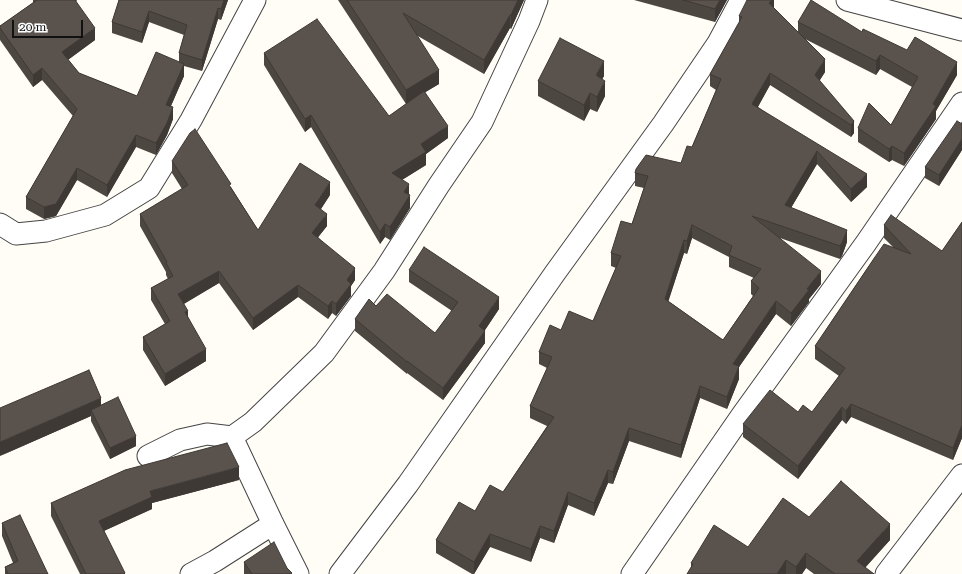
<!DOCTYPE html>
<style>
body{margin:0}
#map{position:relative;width:962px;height:574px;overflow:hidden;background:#fffdf5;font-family:"Roboto Serif",serif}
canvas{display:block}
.scale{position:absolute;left:12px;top:20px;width:71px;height:18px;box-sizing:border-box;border:2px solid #111;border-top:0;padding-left:5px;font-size:12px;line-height:14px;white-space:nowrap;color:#111;-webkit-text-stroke:3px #fff;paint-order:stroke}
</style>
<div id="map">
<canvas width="962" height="574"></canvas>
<div class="scale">20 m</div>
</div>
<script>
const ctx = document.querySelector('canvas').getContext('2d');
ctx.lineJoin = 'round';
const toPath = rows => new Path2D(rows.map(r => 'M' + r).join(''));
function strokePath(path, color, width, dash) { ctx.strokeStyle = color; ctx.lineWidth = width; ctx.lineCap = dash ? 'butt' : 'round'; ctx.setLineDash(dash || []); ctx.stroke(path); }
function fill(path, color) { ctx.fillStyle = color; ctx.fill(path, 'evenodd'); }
const street = toPath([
 [847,0,962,30],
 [0,224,16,234,46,231,105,215,149,188,191,120,255,0],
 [232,437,273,524,298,574],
 [148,456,180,440,207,434,232,437,253,422,324,353,384,271,439,185,482,122,529,21,537,0],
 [191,574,215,561,273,524],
 [340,574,408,484,555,273,663,124,718,43,741,0],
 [632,574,742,415,866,243,962,103],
 [886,574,962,475]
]);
const wall = toPath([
 [33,0,77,0,76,2,95,40,68,60,79,73,137,96,179,62,179,53,184,35,149,22,142,43,112,33,112,22,119,0,228,0,221,20,218,19,202,71,184,66,184,76,171,106,173,119,167,135,156,155,136,147,107,197,77,180,56,216,44,219,26,209,26,197,73,116,42,80,33,87,0,40,0,26,33,3],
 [338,0,524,0,511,29,510,28,484,74,416,35,439,84,425,92,448,138,426,154,426,165,402,180,409,194,410,208,390,240,385,237,380,244,311,127,305,132,264,65,264,53,389,116,406,104],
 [634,0,727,0,715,22],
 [774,0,774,8,798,32,798,22,862,32,957,75,936,111,936,119,904,166,892,160,889,162,858,142,858,128,891,125,912,87,880,69,876,75,805,39,825,72,819,81,854,121,854,133,851,137,770,85,758,107,867,187,851,202,817,164,791,208,847,242,842,256,840,259,780,238,821,284,809,299,809,302,791,326,776,314,739,367,739,379,727,409,700,398,681,458,629,441,613,484,608,483,594,516,568,505,554,543,540,538,531,562,490,547,474,574,472,574,436,553,436,540,475,511,503,492,547,426,530,418,530,406,547,368,539,364,539,352,561,330,593,321,616,268,611,266,611,253,632,224,644,188,635,186,635,173,681,163,692,147,716,90,710,86,710,74,739,23,739,16],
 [692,238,729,257,729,267,754,278,751,281,751,294,753,296,723,340,668,301,684,253,687,254],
 [604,76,602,79,605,96,597,112,590,109,584,121,538,96,538,81],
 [962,124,962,150,939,186,925,178,925,167],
 [172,161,231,187,258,230,330,195,321,209,327,226,318,237,355,280,351,286,351,296,336,316,332,313,328,319,298,297,253,330,219,283,184,304,188,317,206,361,165,386,143,350,143,337,165,324,151,300,151,288,168,279,166,275,166,272,140,226,140,214,182,189,172,173],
 [962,222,962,438,953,460,851,417,846,424,842,420,798,479,743,437,743,424,798,412,812,412,839,376,815,359,815,346,875,257,893,247,884,238,884,225,942,251],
 [409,270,499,309,485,330,485,343,443,400,407,373,407,374,355,331,355,319,376,306,435,333,452,311,409,282],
 [101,405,136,446,110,459,91,421,91,416,0,456],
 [239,480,152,503,152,509,104,531,125,574,80,574,51,516,51,503],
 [809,517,890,540,865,568,874,574,814,574,806,568,802,574,687,574,691,568,691,563,748,547],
 [2,523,48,574,5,574,5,567,13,563,2,536],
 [244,562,287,568,292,574,244,574]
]);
const shadedWall = toPath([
 [224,0,228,0,221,20,221,9],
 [518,0,524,0,511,29,511,15],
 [720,0,727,0,715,22,715,9],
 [772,0,774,0,774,9,769,3],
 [218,8,218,19,202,71,202,60],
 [149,11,149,22,142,43,142,32],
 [510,15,510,28,484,74,484,60],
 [95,28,95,40,62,64,62,52],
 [880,55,880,69,876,75,876,61],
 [825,59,825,72,815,88,815,75],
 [604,61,604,76,596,91,596,75],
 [957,62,957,75,936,111,936,119,904,166,904,153],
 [184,64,184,76,166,117,166,105],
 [42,68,42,80,33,87,33,75],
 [439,70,439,84,406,104,406,90],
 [770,73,770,85,752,117,752,104],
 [605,81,605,96,597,112,597,97],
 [590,93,590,109,584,121,584,105],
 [173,107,173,119,167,135,156,155,156,143],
 [311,115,311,127,305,132,305,119],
 [854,121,854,133,851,137,851,125],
 [448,126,448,138,426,154,426,165,392,186,392,173,421,144],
 [136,135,136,147,107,197,107,185],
 [962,139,962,150,939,186,939,175],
 [892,146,892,160,889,162,889,149],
 [817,151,817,164,785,218,785,205],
 [77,168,77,180,56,216,44,219,44,207],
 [867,174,867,187,851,202,851,189],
 [330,182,330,195,315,218,315,205],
 [409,184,409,197,410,195,410,208,390,240,390,227,404,192],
 [327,214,327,226,312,245,312,233],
 [385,224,385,237,380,244,380,232],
 [692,225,692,238,687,254,687,241],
 [847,230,847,242,842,256,840,259,840,246],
 [684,240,684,253,665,312,665,299],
 [355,268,355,280,351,286,351,296,336,316,336,304,347,280],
 [219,271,219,283,178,307,178,294],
 [821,271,821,284,809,299,809,302,791,326,791,313,807,289],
 [298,285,298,297,253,330,253,318],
 [499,297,499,309,479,339,479,326],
 [332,301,332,313,328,319,328,306],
 [776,301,776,314,739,367,739,379,727,409,727,397,733,364],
 [188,311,188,323,185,312],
 [485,331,485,343,443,400,443,388],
 [206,349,206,361,165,386,165,374],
 [700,386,700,398,681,458,681,445],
 [101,398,101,412,91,410,91,416,0,456,0,442],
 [851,404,851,417,846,424,846,411],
 [842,407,842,420,798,479,798,466],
 [962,425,962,438,953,460,953,448],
 [629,428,629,441,613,484,613,472],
 [136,436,136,446,110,459,110,448],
 [239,467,239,480,152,503,152,509,99,533,99,521,150,491],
 [608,470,608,483,594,516,594,503],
 [568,492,568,505,554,543,554,531],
 [890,524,890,540,859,574,857,561],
 [540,526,540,538,531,562,531,549],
 [490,534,490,547,474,574,474,562],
 [806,553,806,568,802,574,796,574,796,567],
 [786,560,786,574,777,574]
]);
const building = toPath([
 [37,0,75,0,95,28,62,52,79,73,137,96,156,52,184,64,166,105,173,107,167,123,156,143,136,135,107,185,77,168,56,204,44,207,26,197,77,109,42,68,33,75,0,28,0,26,37,0],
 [119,0,224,0,221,9,218,8,202,60,179,53,187,25,149,11,142,32,112,22,119,0],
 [347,0,518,0,511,15,510,15,484,60,403,13,439,70,406,90,347,0],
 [683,0,720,0,715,9,683,0],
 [747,0,772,0,769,3,825,59,815,75,854,121,851,125,770,73,752,104,867,174,851,189,817,151,785,205,847,230,842,243,840,246,752,216,821,271,807,289,809,290,791,313,776,301,733,364,739,366,727,397,700,386,681,445,629,428,613,472,608,470,594,503,568,492,554,531,540,526,531,549,490,534,474,562,436,540,459,502,475,511,490,485,503,492,554,417,530,406,552,357,539,352,550,325,561,330,569,311,593,321,621,256,611,253,621,221,632,224,648,176,635,173,636,169,646,155,681,163,687,146,692,147,721,79,710,74,742,17,739,16,747,0],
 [692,225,732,246,729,255,761,269,751,281,759,288,723,340,665,299,684,240,687,241,692,225],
 [811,0,862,32,863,29,907,50,915,37,957,62,933,104,936,106,904,153,892,146,889,149,858,128,869,103,891,125,918,77,880,55,876,61,798,22,811,0],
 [317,19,389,116,424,91,448,126,421,144,426,152,392,173,409,184,404,192,410,195,390,227,385,224,380,232,311,115,305,119,264,53,317,19],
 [560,38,604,61,596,75,605,81,597,97,590,93,584,105,538,81,560,38],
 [957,121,962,124,962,139,939,175,925,167,957,121],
 [195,129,231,184,229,185,258,230,300,163,330,182,315,205,327,214,312,233,355,268,347,280,351,284,336,304,332,301,328,306,298,285,253,318,219,271,178,294,188,311,185,312,206,349,165,374,143,337,170,321,151,288,173,276,166,263,167,262,140,214,188,185,172,161,190,133,195,129],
 [891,215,942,251,962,222,962,425,953,448,851,404,846,411,842,407,798,466,743,424,770,390,798,412,803,405,812,412,845,368,815,346,875,257,884,244,911,254,884,225,891,215],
 [424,247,499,297,479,326,485,331,443,388,407,361,407,362,355,319,369,299,376,306,387,294,435,333,458,302,409,270,424,247],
 [89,370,101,398,0,442,0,408,89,370],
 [118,397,136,436,110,448,91,410,118,397],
 [227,443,239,467,150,491,152,497,99,521,125,573,124,574,86,574,51,503,125,470,227,443],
 [841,481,890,524,857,561,874,574,835,574,806,553,796,567,786,560,777,574,687,574,693,564,691,563,714,525,748,547,783,498,809,517,841,481],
 [20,515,48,574,8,574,5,567,18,561,2,523,20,515],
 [274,542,287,568,292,573,291,574,252,574,244,562,274,542]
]);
strokePath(street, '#444', 23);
strokePath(street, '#fff', 21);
fill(wall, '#4d4742');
fill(shadedWall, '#3f3936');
fill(building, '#5a524d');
strokePath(building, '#3f3936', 1);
</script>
